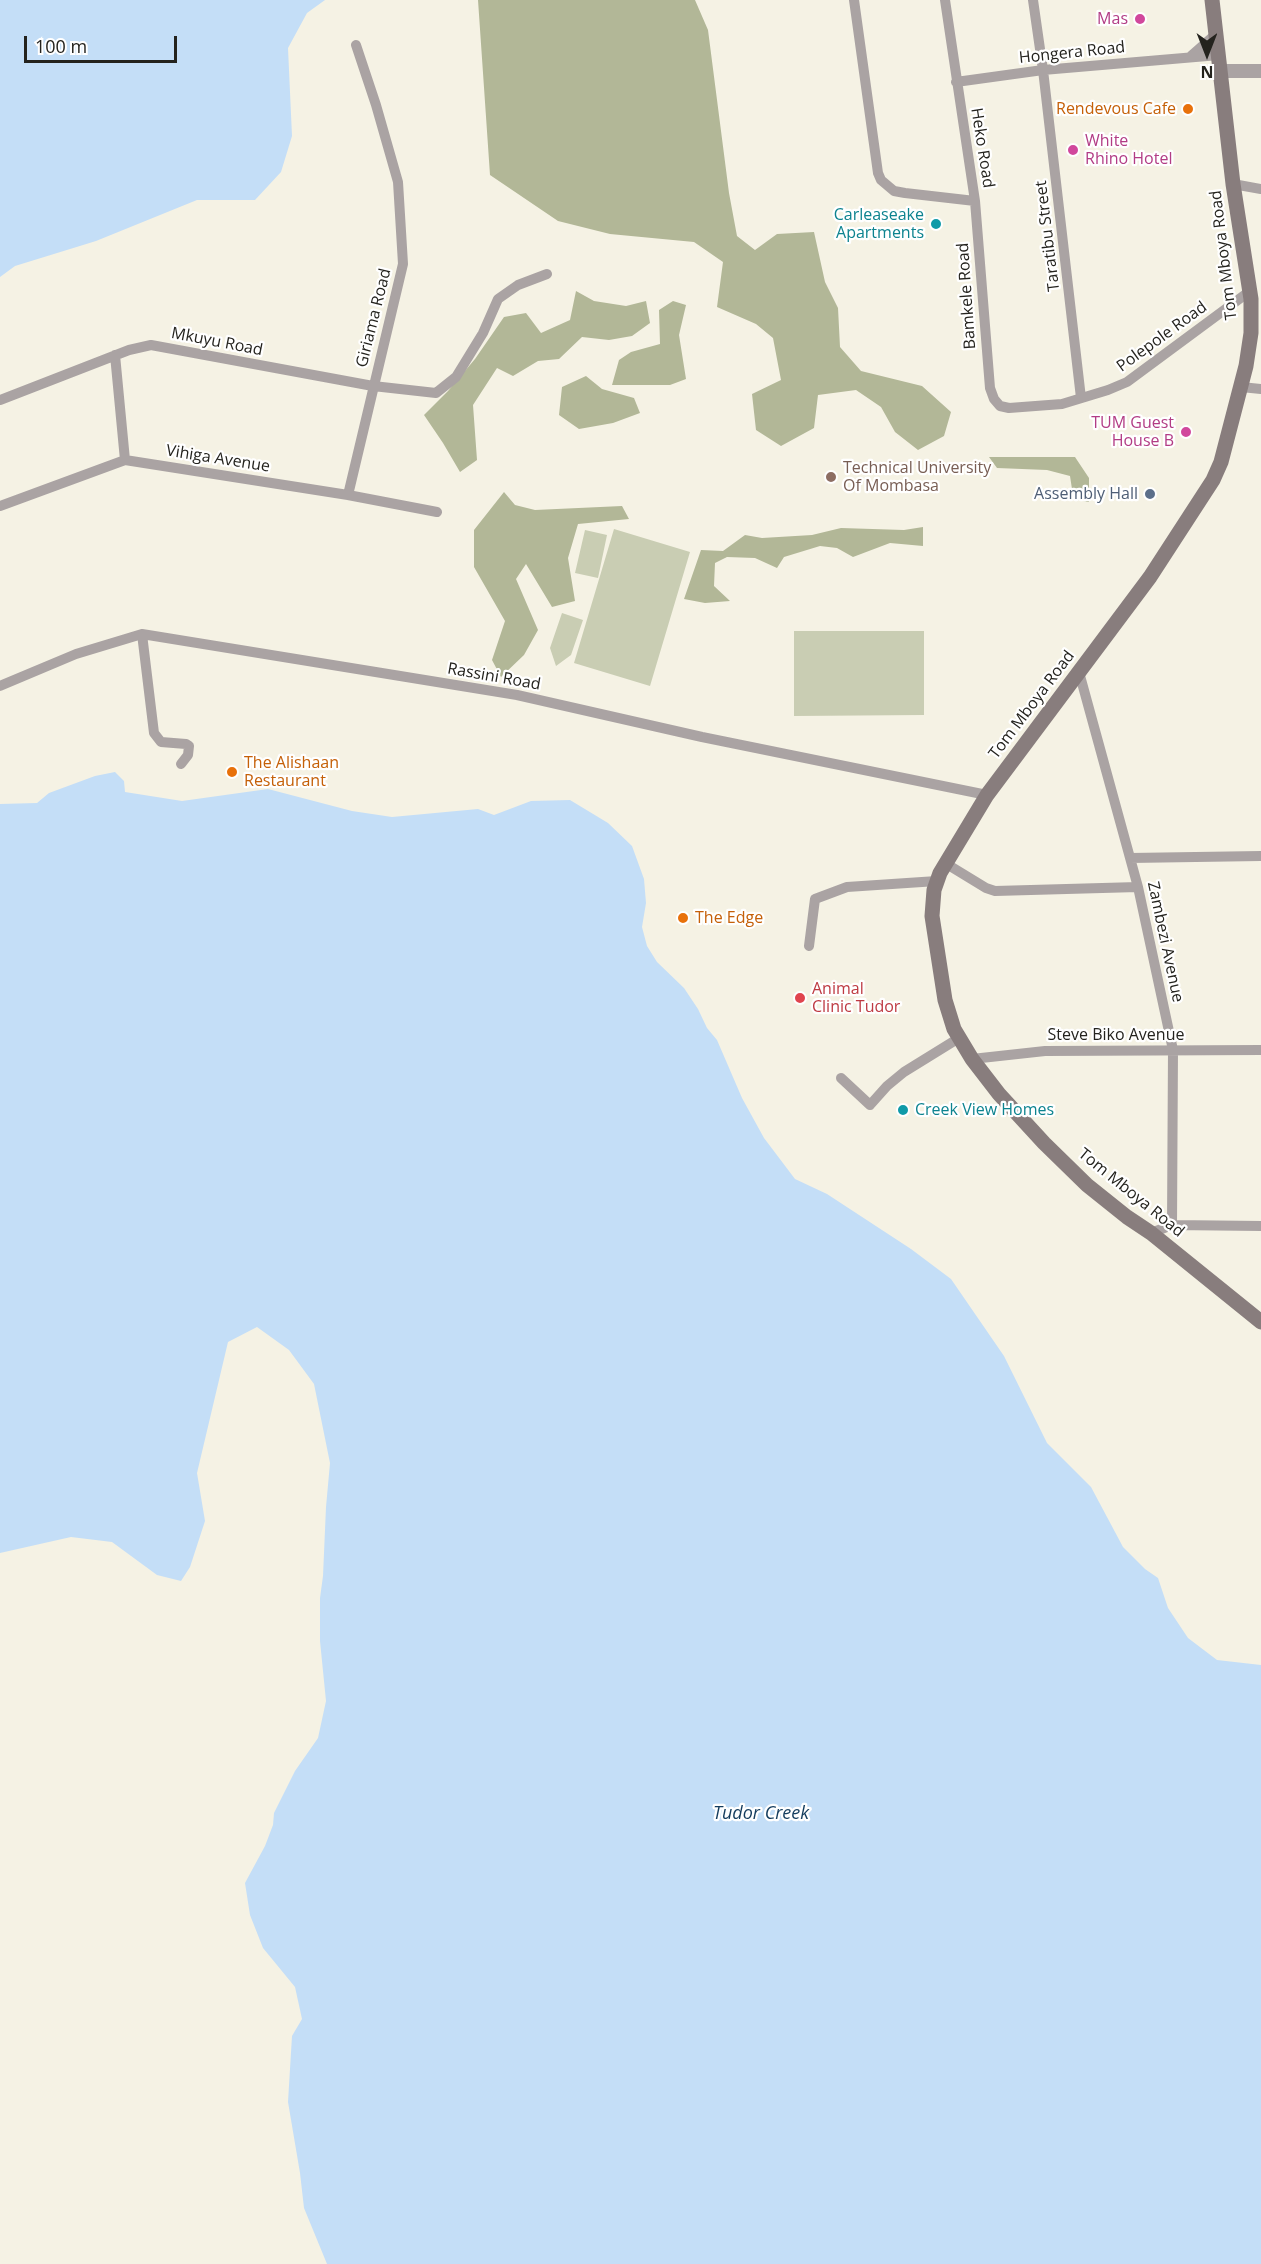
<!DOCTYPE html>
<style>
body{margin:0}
#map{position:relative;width:1261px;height:2264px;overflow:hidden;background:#f5f2e4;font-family:"Open Sans",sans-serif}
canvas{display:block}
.north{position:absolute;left:1177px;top:24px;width:60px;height:60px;-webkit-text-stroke:4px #fff;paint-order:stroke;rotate:180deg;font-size:16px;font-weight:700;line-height:24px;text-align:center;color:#24231e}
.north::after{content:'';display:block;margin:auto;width:21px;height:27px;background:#24231e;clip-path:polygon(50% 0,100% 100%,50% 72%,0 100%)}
.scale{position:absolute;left:24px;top:36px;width:153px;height:27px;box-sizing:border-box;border:3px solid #24231e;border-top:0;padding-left:8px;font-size:18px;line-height:21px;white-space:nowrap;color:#24231e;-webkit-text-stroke:4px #fff;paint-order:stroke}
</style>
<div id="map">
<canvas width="1261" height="2264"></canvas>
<div class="north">N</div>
<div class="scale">100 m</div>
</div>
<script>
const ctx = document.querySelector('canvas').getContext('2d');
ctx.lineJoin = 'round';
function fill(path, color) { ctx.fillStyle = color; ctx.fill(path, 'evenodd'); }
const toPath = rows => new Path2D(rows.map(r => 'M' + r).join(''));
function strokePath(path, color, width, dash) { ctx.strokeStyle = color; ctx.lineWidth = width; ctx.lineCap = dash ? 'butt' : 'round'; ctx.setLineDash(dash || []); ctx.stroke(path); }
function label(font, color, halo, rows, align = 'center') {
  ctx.font = font + ' "Open Sans",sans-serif'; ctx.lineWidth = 4.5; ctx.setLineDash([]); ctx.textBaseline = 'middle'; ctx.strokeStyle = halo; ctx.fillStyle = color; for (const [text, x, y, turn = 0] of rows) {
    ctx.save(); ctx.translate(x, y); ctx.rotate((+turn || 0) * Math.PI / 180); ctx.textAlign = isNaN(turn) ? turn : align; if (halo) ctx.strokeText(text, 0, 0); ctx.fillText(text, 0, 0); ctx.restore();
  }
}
const green = toPath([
 [614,529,690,552,650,686,574,663],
 [585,530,607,535,598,578,575,573],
 [562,613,583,620,571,655,556,666,550,648],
 [794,631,924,631,924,715,794,716]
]);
const forest = toPath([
 [478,0,695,0,708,30,729,193,737,236,755,250,777,234,814,232,825,282,838,308,840,347,861,371,922,386,951,412,944,436,918,450,895,432,881,407,856,390,818,395,814,428,781,446,756,430,752,394,781,380,773,338,756,324,717,307,723,262,694,242,610,234,558,221,490,175],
 [576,291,594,301,626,306,646,301,650,323,632,336,609,340,582,337,559,359,538,361,513,376,497,368,473,405,477,460,460,472,443,443,424,415,448,391,475,359,504,317,526,313,541,333,570,320],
 [673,301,686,305,679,335,686,379,670,385,612,385,619,360,631,352,660,344,659,310],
 [586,376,602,389,634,398,640,413,613,423,579,429,559,415,562,387],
 [989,457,1075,457,1089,478,1089,502,1063,497,1072,489,1070,476,1047,470,997,468],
 [504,492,515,505,535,510,622,506,629,519,578,524,568,558,575,601,552,607,526,564,516,579,538,630,524,655,501,677,492,660,505,621,474,567,474,530],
 [923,527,923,546,890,543,853,557,837,548,820,546,784,557,777,568,755,558,727,557,715,563,714,586,730,601,705,603,684,599,701,550,723,551,745,535,762,538,812,535,841,528,904,530]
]);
const water = toPath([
 [0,0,325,0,307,13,288,48,292,136,281,172,255,200,197,200,96,241,15,266,0,277],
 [115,772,124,781,125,792,182,801,268,789,352,811,392,817,478,809,494,815,531,801,570,800,608,823,632,846,644,879,646,903,642,927,647,946,657,962,684,988,698,1009,707,1028,717,1040,742,1098,764,1138,795,1179,827,1194,911,1249,951,1279,1004,1356,1047,1443,1091,1487,1123,1547,1145,1569,1158,1578,1168,1608,1188,1638,1217,1660,1261,1665,1261,2264,327,2264,304,2208,300,2173,288,2102,292,2036,302,2019,295,1987,263,1948,250,1915,245,1883,265,1846,273,1825,274,1813,295,1771,318,1738,326,1701,320,1641,320,1598,323,1576,326,1507,330,1463,314,1384,289,1350,257,1327,228,1342,197,1473,205,1521,190,1567,181,1581,157,1575,112,1542,71,1537,0,1553,0,804,37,803,49,793,95,776]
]);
const minor = toPath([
 [854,0,878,173,881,180,894,191,905,193,975,201],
 [945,0,975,201,990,388,994,399,1000,406,1009,408,1062,404,1108,390,1127,382,1250,291],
 [1033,0,1043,70,1081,398],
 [1191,56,1216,34],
 [956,82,1043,70,1219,55],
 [1233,184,1261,189],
 [115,355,125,460],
 [1241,387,1261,389],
 [0,400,129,350,151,345,373,386,436,393,456,377,483,333,498,299,518,285,547,274],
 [348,495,403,264,398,182,376,105,356,45],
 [0,506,125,460,348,495,437,512],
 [142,634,154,733,161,742,186,744,189,746,188,755,181,764],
 [1079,672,1138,887,1173,1050,1172,1225],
 [0,686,76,654,142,634,517,695,702,737,987,795],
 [1130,858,1261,856],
 [945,863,986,888,995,891,1138,887],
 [809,946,815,899,847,887,937,881],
 [972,1059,1045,1051,1261,1050],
 [841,1078,870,1105,887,1086,904,1072,959,1038],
 [1151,1233,1172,1225,1261,1226]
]);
const tertiary = toPath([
 [1222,71,1261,71]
]);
const secondary = toPath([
 [1212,0,1233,184,1251,299,1251,333,1246,366,1221,462,1213,480,1150,577,987,795,940,873,934,890,932,916,945,1000,954,1029,972,1059,999,1094,1044,1143,1087,1185,1127,1217,1151,1233,1261,1322]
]);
const markers = [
 [1140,19,6,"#d1479c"],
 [1188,109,6,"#e8710a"],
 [1073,150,6,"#d1479c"],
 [936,224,6,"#0f9aa8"],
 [1186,432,6,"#d1479c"],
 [831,477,6,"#8d6e63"],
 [1150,494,6,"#5c6f8a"],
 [232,772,6,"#e8710a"],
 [683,918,6,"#e8710a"],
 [800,998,6,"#e0444e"],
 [903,1110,6,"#0f9aa8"]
];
const hotelNames = [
 ["Mas",1128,19],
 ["White",1085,141,"left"],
 ["Rhino Hotel",1085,159,"left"],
 ["TUM Guest",1174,423],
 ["House B",1174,441]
];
const streetNames = [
 ["Hongera Road",1072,53,-6],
 ["Heko Road",982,148,81],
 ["Taratibu Street",1048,236,-97],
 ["Tom Mboya Road",1224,255,-97],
 ["Bamkele Road",967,296,-94],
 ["Giriama Road",374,318,-76],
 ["Polepole Road",1162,337,-36],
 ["Mkuyu Road",217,342,11],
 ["Vihiga Avenue",218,459,9],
 ["Rassini Road",494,677,10],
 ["Tom Mboya Road",1032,705,-53],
 ["Zambezi Avenue",1165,942,78],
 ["Steve Biko Avenue",1116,1035],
 ["Tom Mboya Road",1131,1193,39]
];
const foodNames = [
 ["Rendevous Cafe",1176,109,"right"],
 ["The Alishaan",244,763],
 ["Restaurant",244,781],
 ["The Edge",695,918]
];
const cultureNames = [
 ["Carleaseake",924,215],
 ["Apartments",924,233],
 ["Creek View Homes",915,1110,"left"]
];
const educationNames = [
 ["Technical University",843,468],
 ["Of Mombasa",843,486]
];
const serviceNames = [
 ["Assembly Hall",1138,494]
];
const healthNames = [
 ["Animal",812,989],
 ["Clinic Tudor",812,1007]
];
const waterNames = [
 ["Tudor Creek",761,1814]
];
fill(green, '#c9cdb3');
fill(forest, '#b2b797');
fill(water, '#c4def7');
strokePath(minor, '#aaa3a3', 10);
strokePath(tertiary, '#aaa3a3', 14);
strokePath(secondary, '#887d7d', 15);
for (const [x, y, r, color] of markers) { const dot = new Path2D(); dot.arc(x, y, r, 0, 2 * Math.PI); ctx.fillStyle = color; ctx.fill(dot); strokePath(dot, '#fff', 2); }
label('16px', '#b23c85', '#fff', hotelNames, 'right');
label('16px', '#24231e', '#fff', streetNames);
label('16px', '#c56008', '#fff', foodNames, 'left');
label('16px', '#0d838f', '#fff', cultureNames, 'right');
label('16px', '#785e54', '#fff', educationNames, 'left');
label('16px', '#4e5e75', '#fff', serviceNames, 'right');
label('16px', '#be3a42', '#fff', healthNames, 'left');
label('italic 18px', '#133c5e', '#fff', waterNames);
</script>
